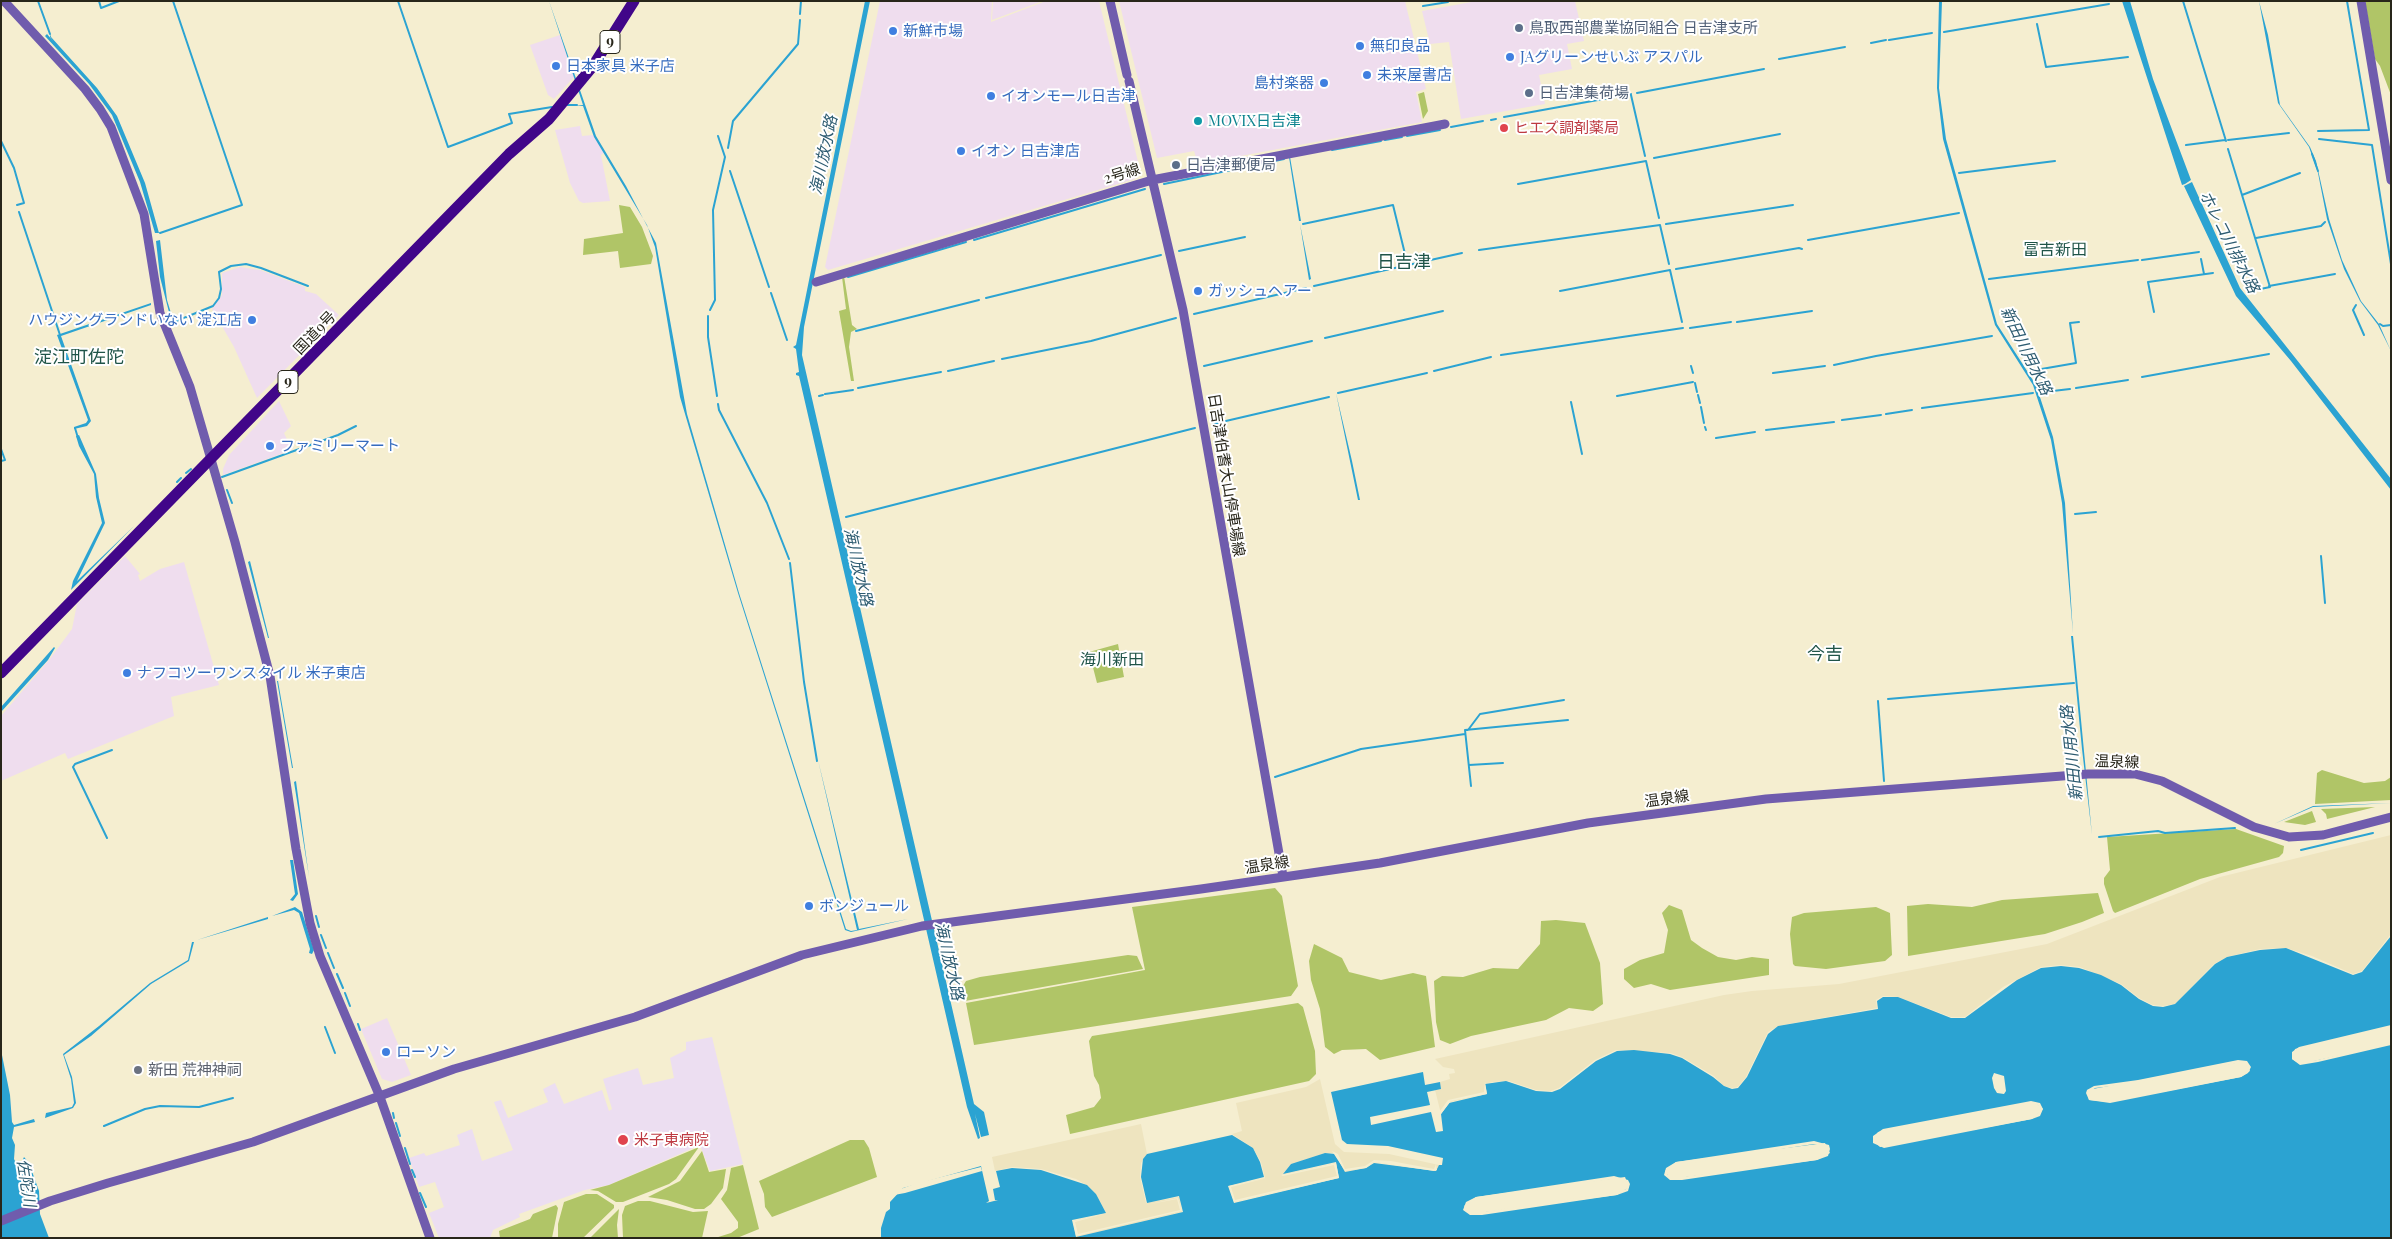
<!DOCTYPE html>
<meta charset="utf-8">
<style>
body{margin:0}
#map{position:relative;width:2392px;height:1239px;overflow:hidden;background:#f5eed0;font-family:"Playfair Display",serif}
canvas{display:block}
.frame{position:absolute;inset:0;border:2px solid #28261a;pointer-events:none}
</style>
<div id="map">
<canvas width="2392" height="1239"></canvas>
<div class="frame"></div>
</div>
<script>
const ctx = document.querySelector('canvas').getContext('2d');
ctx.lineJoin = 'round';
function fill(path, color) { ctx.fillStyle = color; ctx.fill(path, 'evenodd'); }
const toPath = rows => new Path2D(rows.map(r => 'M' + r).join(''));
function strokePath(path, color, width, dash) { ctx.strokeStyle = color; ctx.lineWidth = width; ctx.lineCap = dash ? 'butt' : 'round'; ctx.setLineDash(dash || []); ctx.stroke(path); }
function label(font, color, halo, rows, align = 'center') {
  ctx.font = font + ' "Playfair Display","Noto Sans JP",serif'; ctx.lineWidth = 4; ctx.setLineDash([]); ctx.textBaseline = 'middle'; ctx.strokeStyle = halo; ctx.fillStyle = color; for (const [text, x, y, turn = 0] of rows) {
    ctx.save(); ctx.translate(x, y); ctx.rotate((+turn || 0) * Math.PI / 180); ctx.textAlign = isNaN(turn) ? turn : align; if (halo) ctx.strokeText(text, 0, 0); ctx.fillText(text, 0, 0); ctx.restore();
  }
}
const commercial = toPath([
 [880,1,992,1,991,22,1046,1,1099,1,1140,170,1135,179,828,270,825,267],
 [993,1,1043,1,992,20],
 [1119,1,1405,1,1426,89,1416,92,1422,122,1198,164,1194,151,1157,158],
 [1477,1,1575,1,1584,41,1567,44,1572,69,1539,75,1545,104,1461,119,1449,42,1430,44,1422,11],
 [560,35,574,77,554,99,548,95,530,45],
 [580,126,582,136,593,135,604,153,601,155,610,201,583,203,579,201,570,183,555,130],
 [240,267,260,270,305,287,305,291,316,294,339,315,257,398,234,347,212,309,222,295,222,273],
 [279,401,291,426,284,433,292,450,223,475,223,469,229,455],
 [125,556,140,574,138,575,140,581,160,569,184,562,219,685,171,697,174,716,68,759,65,753,1,781,1,716,49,660,72,629,77,604],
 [387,1018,411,1075,392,1082,382,1079,361,1029]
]);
const medical = toPath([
 [712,1037,743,1164,710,1171,700,1145,609,1185,585,1190,519,1214,520,1217,493,1230,490,1238,439,1238,429,1213,444,1207,435,1182,419,1187,409,1158,424,1153,426,1156,460,1145,457,1135,472,1129,482,1161,513,1150,494,1102,501,1100,508,1118,548,1102,543,1089,555,1083,564,1104,602,1090,609,1111,612,1109,603,1079,638,1068,643,1085,674,1078,670,1058,686,1050,686,1042]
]);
const green = toPath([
 [2365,1,2391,1,2391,95,2380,66,2375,59],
 [1424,92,1428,111,1423,119,1418,94],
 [619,205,630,207,642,227,653,256,651,264,620,268,618,251,583,255,584,239,623,233],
 [844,276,852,325,857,329,851,332,849,347,854,381,851,381,839,311,846,309,842,277],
 [1118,644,1124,677,1097,683,1089,652],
 [2322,770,2364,783,2385,781,2391,777,2391,800,2315,804,2317,773],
 [2375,807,2327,819,2326,814,2321,809],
 [2312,811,2316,822,2305,825,2284,822],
 [2236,829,2284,846,2283,853,2279,857,2200,879,2115,913,2113,911,2104,884,2104,878,2110,870,2107,837],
 [1275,888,1282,896,1298,986,1291,996,974,1045,966,1003,1145,970,1132,907],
 [2098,893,2104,913,2082,922,2045,934,1908,956,1907,906,1928,904,1972,907,2002,900],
 [1669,905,1682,910,1691,940,1702,948,1718,957,1736,960,1752,957,1769,959,1769,975,1670,990,1651,984,1634,988,1624,979,1624,969,1640,960,1664,953,1668,930,1662,913],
 [1876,907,1890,913,1892,955,1885,961,1826,969,1795,966,1793,964,1790,934,1792,917,1804,913],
 [1556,920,1585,923,1600,963,1603,1004,1593,1011,1569,1008,1546,1020,1471,1036,1450,1044,1440,1040,1436,1022,1434,981,1442,976,1463,977,1493,968,1518,969,1540,944,1541,921],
 [1314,944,1342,958,1349,972,1381,980,1413,973,1426,976,1435,1047,1380,1060,1366,1049,1342,1050,1334,1054,1325,1047,1320,1009,1311,980,1309,961],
 [1128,955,1137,956,1143,969,965,1001,963,986,966,981,980,977],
 [1298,1003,1303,1007,1315,1051,1316,1074,1309,1081,1070,1134,1066,1115,1094,1107,1101,1098,1099,1085,1094,1076,1089,1041,1092,1036],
 [850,1140,864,1140,869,1148,877,1177,772,1217,765,1207,764,1194,759,1181],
 [699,1147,676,1179,669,1184,623,1202,616,1202,598,1191,590,1190,609,1185],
 [702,1151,709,1172,726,1169,723,1188,711,1204,704,1209,695,1209,667,1200,648,1197,680,1181],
 [743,1165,759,1229,737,1238,715,1238,731,1233,738,1228,738,1222,721,1199,727,1190,731,1168],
 [586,1194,597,1194,614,1205,614,1208,583,1238,558,1238,558,1224,564,1202],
 [638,1201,650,1201,693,1212,708,1211,702,1238,623,1238,622,1215,625,1206],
 [556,1205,558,1208,552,1238,500,1238,499,1231,530,1219,533,1214],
 [619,1209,617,1225,618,1238,590,1238]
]);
const sand = toPath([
 [2391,835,2391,934,2362,971,2353,974,2312,956,2286,948,2260,949,2227,957,2214,964,2175,1004,2163,1006,2153,1005,2139,998,2121,984,2080,967,2061,965,2041,967,2003,987,1965,1017,1951,1017,1898,997,1883,996,1876,1000,1877,1008,1778,1026,1768,1032,1746,1077,1738,1087,1732,1088,1724,1086,1714,1076,1682,1057,1671,1053,1616,1050,1595,1060,1559,1088,1551,1091,1536,1090,1509,1081,1493,1082,1485,1084,1487,1094,1450,1102,1441,1114,1435,1090,1441,1089,1440,1082,1450,1079,1449,1074,1455,1073,1454,1069,1443,1067,1435,1059,1724,995,1752,991,1839,984,2047,944,2220,877],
 [1320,1079,1335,1144,1344,1152,1389,1154,1439,1165,1438,1170,1434,1171,1374,1162,1366,1168,1345,1172,1334,1153,1325,1153,1291,1164,1283,1174,1336,1163,1339,1178,1234,1202,1229,1186,1265,1178,1261,1162,1253,1148,1232,1134,1242,1131,1236,1103,1306,1087],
 [1141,1124,1147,1154,1141,1163,1140,1177,1146,1203,1179,1197,1182,1212,1076,1237,1073,1221,1106,1213,1096,1194,1088,1186,1076,1179,1041,1169,1012,1167,995,1171,992,1157]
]);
const water = toPath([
 [549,1,596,136,626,186,656,243,687,414,739,593,846,929,851,931,857,930,818,760,859,929,908,919,851,932,845,930,738,593,680,397,655,247,647,225,594,137,583,106,575,105,583,105],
 [865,1,870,1,804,327,802,355,936,938,941,940,937,942,974,1104,984,1112,989,1135,981,1137,975,1114,980,1138,978,1139,967,1107,799,376,796,375,796,373,799,372,796,349,793,347,796,345],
 [1939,1,1942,1,1939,88,1946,139,1997,324,2036,385,2053,437,2065,503,2073,634,2062,503,2051,440,2033,385,1995,325,1943,139,1937,88],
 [2122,1,2130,1,2153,79,2191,180,2185,184,2182,185],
 [2259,1,2268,35,2280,105,2310,147,2316,161,2329,219,2342,260,2361,301,2379,324,2391,351,2378,325,2360,301,2344,269,2327,219,2318,173,2309,147,2278,103],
 [47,34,53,41,50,37,51,34,51,37,97,88,117,116,145,183,159,233,155,233,140,182,112,115,89,84,45,36],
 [1289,157,1290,157,1301,221,1299,221],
 [2192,182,2240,288,2391,479,2391,490,2291,361,2236,296,2184,186],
 [1300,224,1311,279,1309,280],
 [160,240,167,300,174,323,172,324,160,277,156,241],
 [151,303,151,305,61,336,91,421,87,426,74,429,74,427,86,423,88,420,57,335],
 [1336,393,1352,461,1360,500,1358,500],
 [79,435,96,474,99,498,105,523,77,581,134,526,71,590,73,581,102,523,96,497,94,474,79,446,76,436],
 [250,561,269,638,268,638,248,562],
 [2071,636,2073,636,2092,835,2082,749],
 [54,647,55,648,48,660,1,712,1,707],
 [277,681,278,681,293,768,292,768],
 [296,781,302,826,309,877,294,782],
 [2391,803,2313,807,2274,824,2313,806],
 [290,860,293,860,298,894,293,901,290,900,295,894],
 [295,907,302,912,314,950,312,954,309,953,310,949,299,913,294,910,272,916],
 [268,917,268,919,197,940,231,929],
 [2391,936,2391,1026,2295,1049,2292,1059,2300,1064,2391,1044,2391,1238,881,1238,881,1228,886,1212,890,1209,890,1202,903,1188,981,1166,989,1201,986,1203,998,1200,995,1200,993,1189,1000,1187,996,1171,1012,1168,1041,1170,1087,1185,1096,1194,1106,1213,1072,1220,1076,1237,1183,1212,1179,1196,1147,1203,1141,1177,1143,1159,1147,1154,1232,1135,1253,1148,1260,1162,1264,1177,1228,1186,1234,1203,1339,1178,1336,1162,1283,1174,1291,1164,1325,1153,1335,1154,1345,1172,1366,1168,1374,1163,1436,1171,1439,1165,1442,1165,1443,1158,1388,1146,1347,1144,1342,1140,1331,1092,1423,1072,1425,1085,1440,1082,1441,1089,1427,1092,1430,1105,1370,1117,1371,1125,1431,1112,1436,1132,1443,1131,1441,1114,1449,1103,1487,1094,1485,1084,1506,1081,1536,1091,1552,1092,1560,1089,1596,1061,1617,1051,1634,1050,1670,1054,1682,1058,1713,1077,1724,1086,1732,1089,1738,1088,1747,1077,1768,1034,1778,1026,1878,1009,1877,1001,1883,997,1898,997,1951,1018,1965,1018,2017,980,2041,968,2061,966,2079,968,2101,975,2121,985,2139,999,2153,1006,2163,1007,2175,1004,2215,964,2227,957,2260,950,2286,948,2353,975,2362,972],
 [2246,1061,2250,1071,2241,1077,2109,1102,2089,1100,2087,1090],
 [1994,1073,2004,1076,2006,1091,2004,1094,1997,1093,1994,1088,1992,1078],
 [2035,1102,2043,1109,2032,1119,1880,1147,1873,1140,1878,1132],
 [1825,1143,1830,1153,1817,1160,1670,1179,1665,1171,1676,1162],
 [1625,1177,1629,1187,1617,1195,1470,1214,1464,1206,1476,1197],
 [192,942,194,942,189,961,151,984,91,1036,64,1055,72,1077,76,1103,73,1108,45,1118,46,1113,72,1107,74,1103,71,1079,63,1054,99,1026,150,983,188,960],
 [1,1050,10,1095,12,1122,14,1125,34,1119,35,1122,14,1127,12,1138,15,1145,14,1159,17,1165,21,1164,24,1157,29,1163,39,1191,40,1214,49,1238,1,1238]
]);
const pier = toPath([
 [2391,1025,2391,1028,2300,1049,2295,1053,2294,1058,2300,1062,2317,1060,2391,1042,2391,1045,2318,1062,2300,1065,2292,1059,2292,1052,2299,1047],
 [2238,1060,2247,1061,2251,1067,2248,1073,2241,1077,2110,1103,2089,1100,2086,1093,2087,1090,2094,1086,2138,1080],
 [2238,1063,2245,1063,2248,1070,2240,1075,2143,1094,2119,1099,2095,1099,2091,1098,2088,1093,2095,1088,2139,1083],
 [1422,1070,1423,1071,1331,1090],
 [1485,1082,1487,1094,1451,1101,1441,1114,1440,1111,1448,1100,1484,1092],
 [2031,1101,2040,1103,2043,1109,2040,1116,2032,1119,1884,1148,1873,1143,1873,1136,1883,1129],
 [2032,1104,2038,1105,2040,1109,2038,1113,2031,1116,1883,1145,1876,1142,1876,1137,1884,1133],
 [1814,1141,1829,1145,1830,1149,1828,1156,1817,1160,1682,1180,1670,1180,1664,1175,1666,1168,1676,1162],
 [1814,1144,1824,1145,1827,1150,1826,1154,1817,1158,1682,1177,1671,1177,1667,1174,1669,1170,1677,1165],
 [1332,1151,1338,1154,1345,1169,1365,1166,1374,1160,1391,1161,1434,1169,1436,1164,1437,1170,1434,1171,1374,1162,1366,1168,1345,1171],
 [1336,1163,1339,1178,1234,1202,1229,1186,1267,1178,1231,1187,1235,1200,1337,1176,1334,1165,1283,1176,1281,1175],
 [981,1167,982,1171,905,1193,894,1195,898,1190,917,1183],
 [1614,1176,1628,1180,1630,1184,1628,1191,1617,1195,1482,1215,1470,1215,1463,1210,1466,1202,1476,1197],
 [1614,1179,1624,1180,1627,1184,1626,1189,1617,1192,1482,1212,1471,1212,1467,1209,1468,1204,1477,1199],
 [1178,1198,1182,1211,1076,1236,1073,1221,1108,1213,1075,1222,1078,1234,1180,1210,1177,1199,1145,1205]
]);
const stream = toPath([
 [38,1,50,34],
 [99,1,101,8,119,1],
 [398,1,448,147,512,123,509,114,552,107],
 [2183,1,2226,141],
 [1423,6,1448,2],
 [800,14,801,1],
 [2037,24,2046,67,2128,57],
 [1944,32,2109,4],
 [1889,40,1932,33],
 [1871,43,1886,40],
 [1779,59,1845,47],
 [1637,93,1764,69],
 [1631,95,1645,156],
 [566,105,577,105],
 [1504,117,1631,94],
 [1491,120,1496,119],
 [1451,127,1483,121],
 [2318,131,2369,130,2347,1],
 [1407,136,1440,130],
 [2319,139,2372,145,2391,264],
 [1385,140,1402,137],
 [2228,140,2289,133],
 [1,141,14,168,24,203,17,205],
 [2186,145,2225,140],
 [728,148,733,121,798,44,800,20],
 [2228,149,2270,287,2251,291],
 [1332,150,1381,141],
 [2312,154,2318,171],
 [1654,158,1780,134],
 [730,171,769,287],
 [1959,173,2055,161],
 [1164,184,1284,159],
 [1518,184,1646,161,1659,218],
 [2242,195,2300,173],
 [19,212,60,335],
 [1303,224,1393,205,1405,254],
 [1666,224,1793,205],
 [160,233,242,205,173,1],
 [2256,238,2321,226,2325,222],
 [974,240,1145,189],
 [1808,240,1959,213],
 [1479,250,1660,225,1669,264],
 [1179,251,1245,237],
 [2201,259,2204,274],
 [2142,260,2199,252],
 [1676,269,1799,248,1802,249],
 [848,277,966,242],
 [1989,279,2138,260],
 [1314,286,1462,253],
 [2269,286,2335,274],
 [1560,291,1670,270,1682,322],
 [771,293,787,340],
 [986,298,1161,255],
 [2356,305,2353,310,2364,335],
 [710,310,715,300,713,210,725,157,718,136],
 [2154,312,2148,282,2213,273],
 [1194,314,1306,288],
 [708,316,708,337,717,396],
 [174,322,213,306,219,298,221,289,219,272,231,266,246,264,261,268,308,286],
 [1737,322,1812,311],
 [2380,324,2383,326,2391,325],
 [1690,328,1731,322],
 [856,331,979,300],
 [1325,338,1443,311],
 [1501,355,1683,328],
 [1002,359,1091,341,1176,318],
 [1834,365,1876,356,1992,336],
 [1204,366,1312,341],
 [1691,366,1693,373],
 [948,371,994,361],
 [1434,371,1491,357],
 [2030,371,2076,363,2070,323,2079,322],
 [1773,373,1825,366],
 [2142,377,2269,354],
 [1695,383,1697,392],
 [858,388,941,372],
 [2076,388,2128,380],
 [2044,392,2070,389],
 [1338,393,1427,373],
 [825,394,853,390],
 [1698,395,1700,403],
 [819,396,823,395],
 [1617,396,1693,382],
 [1571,402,1582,454],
 [718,404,719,410,767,503,789,559],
 [1701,407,1704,423],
 [1922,408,2033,393],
 [1886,414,1912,410],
 [1842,420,1881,415],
 [1213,424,1329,397],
 [1705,427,1706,430],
 [75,428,78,438],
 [1766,430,1834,422],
 [1716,438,1755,432],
 [1,449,5,460,1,461],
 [186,473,191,469],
 [222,477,338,435,356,426],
 [177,482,181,478],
 [227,490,232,503],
 [2075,514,2096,512],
 [846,517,1195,428],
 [2321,556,2325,603],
 [790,563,804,682,817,761],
 [1888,699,2074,683],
 [1878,701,1884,781],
 [1468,730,1480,714,1564,700],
 [1469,765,1503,763],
 [1275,777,1361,749,1465,734],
 [1471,786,1465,730,1568,720],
 [2099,837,2158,831,2165,833,2235,828],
 [107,838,73,767,75,764,112,750],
 [2301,850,2373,833],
 [316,916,319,927],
 [321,935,326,948],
 [328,953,334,968],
 [337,974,343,988],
 [345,993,350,1006],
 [358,1024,360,1030],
 [325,1027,335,1053],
 [393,1113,394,1118],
 [396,1123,400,1136],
 [104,1126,145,1109,160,1106,199,1107,233,1098],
 [405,1148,410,1164],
 [412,1170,415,1177],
 [420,1193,426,1207]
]);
const secondary = toPath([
 [4,1,85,89,100,109,111,127,144,214,160,313,190,387,235,542,270,676,296,849,310,923,320,956,380,1097,430,1238],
 [1110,1,1127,75],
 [2361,1,2391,180],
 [1129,81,1183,310,1283,876],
 [816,282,1152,180,1445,124],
 [1,1221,50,1201,108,1183,253,1142,454,1069,635,1017,802,955,922,926,1201,889,1380,863,1588,823,1766,799,2088,774,2135,774,2162,781,2254,827,2289,837,2323,835,2391,817]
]);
const highway = toPath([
 [1,673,509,154,549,119,593,66,634,1]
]);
const markers = [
 [1519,28,5,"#5c6f8a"],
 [893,31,5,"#3f7fe0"],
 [1360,46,5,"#3f7fe0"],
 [1510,57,5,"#3f7fe0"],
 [556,66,5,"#3f7fe0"],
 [1367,75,5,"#3f7fe0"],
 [1324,83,5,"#3f7fe0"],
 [1529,93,5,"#5c6f8a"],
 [991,96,5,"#3f7fe0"],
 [1198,121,5,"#0f9aa8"],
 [1504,128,5,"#e0444e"],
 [961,151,5,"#3f7fe0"],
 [1176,165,5,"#5c6f8a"],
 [1198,291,5,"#3f7fe0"],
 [252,320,5,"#3f7fe0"],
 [270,446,5,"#3f7fe0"],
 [127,673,5,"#3f7fe0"],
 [809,906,5,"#3f7fe0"],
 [386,1052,5,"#3f7fe0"],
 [138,1070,5,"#6b7280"],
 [623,1140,6,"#e0444e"]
];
const shields = [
 [610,42,20],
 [288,382,20]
];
const shieldNames = [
 ["9",610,42],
 ["9",288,382]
];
const serviceNames = [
 ["鳥取西部農業協同組合 日吉津支所",1529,28],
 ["日吉津集荷場",1539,93],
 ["日吉津郵便局",1186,165]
];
const shopNames = [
 ["新鮮市場",903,31],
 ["無印良品",1370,46],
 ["JAグリーンせいぶ アスパル",1520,57],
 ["日本家具 米子店",566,66],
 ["未来屋書店",1377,75],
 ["島村楽器",1314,83,"right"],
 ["イオンモール日吉津",1001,96],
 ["イオン 日吉津店",971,151],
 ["ガッシュヘアー",1208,291],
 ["ハウジングランドいない 淀江店",242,320,"right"],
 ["ファミリーマート",280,446],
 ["ナフコツーワンスタイル 米子東店",137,673],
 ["ボンジュール",819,906],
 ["ローソン",396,1052]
];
const cultureNames = [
 ["MOVIX日吉津",1208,121]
];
const healthNames = [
 ["ヒエズ調剤薬局",1514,128],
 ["米子東病院",634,1140]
];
const streetNames = [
 ["2号線",1122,174,-17],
 ["国道9号",315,333,-46],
 ["日吉津伯耆大山停車場線",1226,475,81],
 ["温泉線",2117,762,2],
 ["温泉線",1667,799,-8],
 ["温泉線",1267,865,-9]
];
const worshipNames = [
 ["新田 荒神神祠",148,1070]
];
const waterNames = [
 ["海川放水路",824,155,-78],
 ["ホレコ川排水路",2229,242,63],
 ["新田川用水路",2026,351,64],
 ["海川放水路",858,567,77],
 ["新田川用水路",2072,753,-96],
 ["海川放水路",949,961,77],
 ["佐陀川",26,1183,81]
];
const neighbourhoodNames = [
 ["冨吉新田",2055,250],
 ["海川新田",1112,660]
];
const quarterNames = [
 ["日吉津",1404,262],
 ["淀江町佐陀",79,357],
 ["今吉",1825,654]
];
fill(commercial, '#efddee');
fill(medical, '#ecdef1');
fill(green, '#b0c567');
fill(sand, '#eee4bf');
fill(water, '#2ba3d2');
fill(pier, '#f5eed0');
strokePath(stream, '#2ba3d2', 2);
strokePath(secondary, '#705cad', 9);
strokePath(highway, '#410689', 11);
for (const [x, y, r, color] of markers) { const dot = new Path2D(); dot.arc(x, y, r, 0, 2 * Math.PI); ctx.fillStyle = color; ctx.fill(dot); strokePath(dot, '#fff', 2); }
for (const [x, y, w] of shields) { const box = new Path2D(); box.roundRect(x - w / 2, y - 11.5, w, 23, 4); ctx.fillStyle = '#fff'; ctx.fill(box); strokePath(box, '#28261a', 1); }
label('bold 14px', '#28261a', null, shieldNames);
label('15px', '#4e5e75', '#fff', serviceNames, 'left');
label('15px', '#366cbe', '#fff', shopNames, 'left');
label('15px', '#0d838f', '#fff', cultureNames, 'left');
label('15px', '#be3a42', '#fff', healthNames, 'left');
label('15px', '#28261a', '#fff', streetNames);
label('15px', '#5b616d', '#fff', worshipNames, 'left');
label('italic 16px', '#2e5c71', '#fff', waterNames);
label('16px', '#1f5448', '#fff', neighbourhoodNames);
label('18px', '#1f5448', '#fff', quarterNames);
</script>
